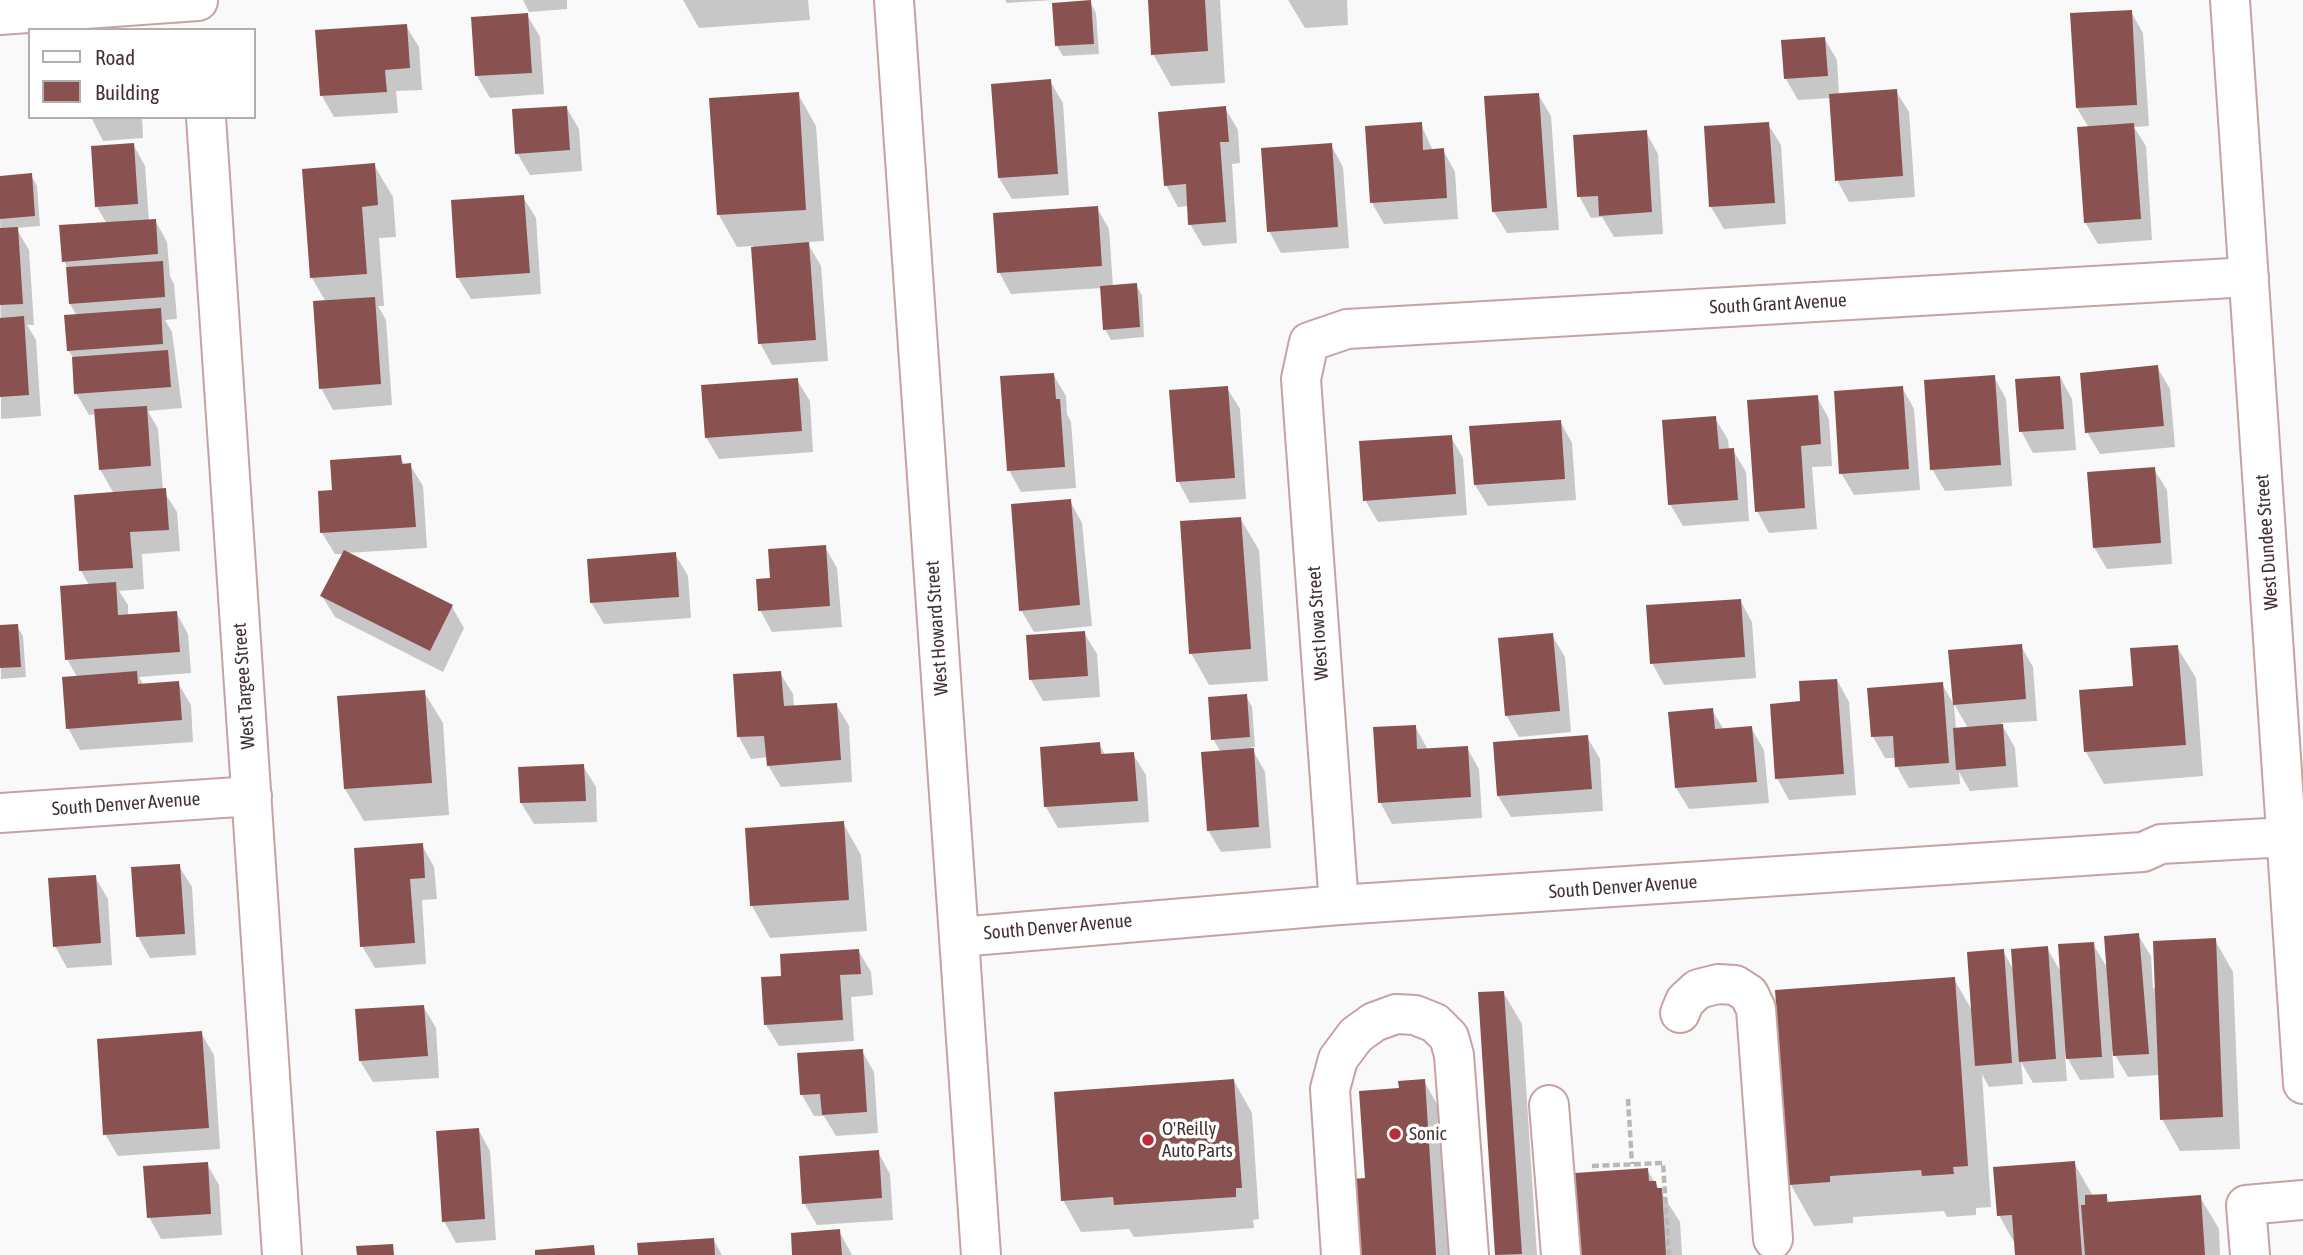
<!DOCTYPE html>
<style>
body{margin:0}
#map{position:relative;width:2303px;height:1255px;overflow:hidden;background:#f9f9f9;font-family:"Asap Condensed",sans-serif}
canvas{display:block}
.legend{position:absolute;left:28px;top:28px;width:228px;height:91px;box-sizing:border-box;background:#fff;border:2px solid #b3adad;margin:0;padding:9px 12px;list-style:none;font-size:21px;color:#423232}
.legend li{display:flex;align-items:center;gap:14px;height:35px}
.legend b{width:35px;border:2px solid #b3adad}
</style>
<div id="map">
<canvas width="2303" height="1255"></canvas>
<ul class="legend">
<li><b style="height:9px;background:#fff"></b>Road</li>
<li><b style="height:19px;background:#8a5151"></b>Building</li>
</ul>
</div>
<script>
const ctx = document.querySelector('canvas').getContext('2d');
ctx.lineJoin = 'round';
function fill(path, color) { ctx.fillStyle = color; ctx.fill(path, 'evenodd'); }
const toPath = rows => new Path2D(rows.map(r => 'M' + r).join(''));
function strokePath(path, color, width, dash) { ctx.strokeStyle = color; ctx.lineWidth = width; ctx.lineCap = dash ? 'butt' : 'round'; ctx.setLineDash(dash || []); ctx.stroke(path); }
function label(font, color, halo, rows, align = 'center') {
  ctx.font = font + ' "Asap Condensed",sans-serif'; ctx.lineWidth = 7; ctx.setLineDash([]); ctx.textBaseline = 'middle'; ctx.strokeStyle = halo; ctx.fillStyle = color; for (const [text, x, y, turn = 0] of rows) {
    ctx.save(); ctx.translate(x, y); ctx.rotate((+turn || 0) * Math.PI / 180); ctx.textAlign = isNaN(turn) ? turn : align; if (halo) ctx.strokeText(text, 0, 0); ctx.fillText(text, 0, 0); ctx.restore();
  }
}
const shadow = toPath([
 [523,0,567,0,567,9,529,12],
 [683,0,808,0,810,20,699,28],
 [1005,0,1053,0,1007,3],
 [1149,0,1220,0,1225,83,1171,86,1153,54],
 [1288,0,1347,0,1348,25,1305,28],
 [1090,2,1096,13,1099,54,1063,56,1057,46],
 [2131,12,2143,33,2149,126,2134,127,2146,146,2152,240,2098,244,2085,222,2089,128,2077,108,2072,15],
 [527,15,540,37,544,94,490,98,477,76,473,19],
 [406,26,419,47,422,90,396,91,398,113,334,117,322,96],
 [1824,38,1837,60,1839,95,1896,91,1909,112,1915,197,1849,202,1837,180,1831,98,1798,100,1786,79],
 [1050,81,1063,103,1069,195,1012,199,999,178],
 [798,94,816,126,824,241,807,242,821,266,828,361,772,365,760,343,753,246,737,247,719,215],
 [1538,94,1551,116,1559,230,1507,233,1494,212],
 [566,107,579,129,582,171,530,175,517,153],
 [1225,108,1238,130,1240,163,1232,164,1237,243,1203,246,1190,224,1189,206,1178,207,1166,185],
 [91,117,142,117,143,138,103,141],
 [1421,124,1433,151,1443,150,1455,172,1458,219,1384,224,1372,203],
 [1768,124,1781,145,1786,224,1724,229,1711,207,1706,128],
 [1646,132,1658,154,1663,234,1614,237,1602,217,1591,218,1579,196],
 [133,144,145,166,149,221,155,220,167,242,170,276,174,284,177,319,165,320,172,332,182,408,148,411,158,429,163,490,177,512,180,551,142,554,144,589,119,591,128,605,128,616,176,612,188,634,191,673,139,677,144,686,178,683,191,705,193,742,80,750,68,728,77,677,67,659,89,585,81,571,114,494,100,469,96,414,89,415,76,393,74,359,68,350,77,316,70,304,68,269,64,261,107,224,97,207],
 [1331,145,1343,167,1349,248,1281,253,1269,231],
 [374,165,393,197,396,237,379,238,384,306,378,306,386,320,392,405,333,410,321,388,326,302,312,278],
 [31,175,37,186,40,226,16,228,29,250,34,325,27,325,36,340,41,416,1,419,0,177],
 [523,197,536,218,541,294,471,299,458,278],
 [1097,208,1109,229,1113,286,1136,285,1142,295,1144,337,1111,340,1105,329,1102,288,1011,294,999,272],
 [2157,367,2170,389,2175,447,2100,454,2087,432],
 [1053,374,1066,396,1067,414,1071,422,1076,488,1021,492,1009,470],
 [1994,377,2006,399,2012,486,1945,491,1932,469],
 [2060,377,2072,399,2076,450,2033,453,2021,431],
 [797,380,810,401,813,452,719,459,706,437],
 [1902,387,1914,409,1920,490,1854,495,1841,473],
 [1227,388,1240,409,1246,499,1190,503,1178,481],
 [1817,397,1829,419,1832,466,1812,467,1817,529,1769,533,1757,511],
 [1715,418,1728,440,1729,450,1733,450,1746,472,1749,521,1683,526,1670,504],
 [1560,421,1572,443,1576,500,1488,506,1475,485],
 [1451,437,1463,458,1467,515,1378,522,1365,500],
 [400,457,405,465,410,465,423,486,427,548,347,553,452,607,464,628,443,672,335,617,322,596,344,554,335,554,322,533,334,492],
 [2154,469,2167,490,2172,564,2107,569,2094,547],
 [1070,501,1082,523,1092,626,1034,632,1021,610],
 [1240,518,1259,550,1268,681,1209,685,1191,653],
 [825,547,837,568,842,627,772,632,760,610,772,579],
 [675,554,688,576,691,618,604,624,591,602],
 [1740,600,1752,622,1756,678,1664,685,1652,663],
 [17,626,23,636,26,677,1,679,0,627],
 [1084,633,1097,654,1100,697,1043,701,1031,680],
 [1552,635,1565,657,1571,732,1519,737,1506,715],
 [2021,646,2033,667,2037,721,2001,723,2015,748,2018,787,1970,791,1959,772,1960,784,1909,788,1897,767,1896,758,1885,758,1873,737,1942,684,1954,705,1956,729,1968,728,1954,704],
 [2177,647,2196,678,2203,776,2104,784,2086,752,2135,688],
 [780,673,793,694,794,707,836,704,849,726,852,782,781,787,768,765,768,757,751,759,739,737],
 [1837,680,1849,702,1856,795,1789,800,1777,778,1802,703],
 [424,692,443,723,449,815,364,821,345,789],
 [1246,696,1252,707,1255,747,1251,747,1265,772,1271,848,1221,852,1208,830,1221,752,1213,739],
 [1712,710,1724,730,1751,728,1764,750,1769,803,1689,809,1676,788],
 [1415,726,1428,750,1467,748,1479,769,1482,818,1392,824,1380,802],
 [1587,737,1600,759,1603,811,1511,817,1498,796],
 [1099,744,1106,756,1133,754,1146,775,1149,822,1058,828,1046,807],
 [583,766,596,787,597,822,534,824,521,803],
 [843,823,861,855,867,931,770,938,752,906,747,830],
 [422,845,434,867,437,899,422,900,426,964,375,968,362,946],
 [179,866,192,887,196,955,150,958,138,937],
 [95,877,108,899,112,965,67,968,55,946],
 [2138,935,2151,956,2153,989,2215,940,2233,972,2240,1149,2180,1151,2162,1119,2160,1075,2128,1077,2112,1050,2114,1078,2080,1080,2065,1054,2067,1081,2033,1083,2021,1062,2023,1084,1989,1087,1982,1074,1991,1207,1976,1208,1976,1215,1947,1217,1944,1211,1853,1217,1853,1223,1814,1226,1791,1185,1954,979,1973,1012,2003,951,2015,972,2047,948,2062,974,2093,944,2108,969],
 [858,950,871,972,873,995,851,997,854,1041,779,1046,766,1025,783,977],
 [1503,992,1522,1024,1537,1255,1497,1255,1480,994],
 [423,1006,436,1028,439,1078,373,1082,360,1061],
 [201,1033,214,1055,220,1149,118,1156,105,1134],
 [862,1051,874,1072,878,1133,836,1136,824,1116,814,1116,802,1095],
 [1234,1081,1252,1113,1259,1219,1253,1220,1254,1228,1134,1237,1129,1229,1081,1232,1063,1200],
 [1424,1081,1442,1113,1451,1255,1359,1255,1366,1180,1400,1090],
 [478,1129,490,1151,496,1240,456,1243,444,1221],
 [878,1152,890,1174,893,1220,817,1225,804,1203],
 [2074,1163,2093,1196,2106,1195,2110,1203,2200,1197,2219,1229,2220,1255,2017,1255,2016,1246,1999,1215],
 [207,1164,219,1185,222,1235,161,1239,149,1217],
 [1647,1170,1680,1222,1682,1255,1574,1255],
 [839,1231,852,1255,794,1255],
 [713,1239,722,1255,640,1255]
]);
const building = toPath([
 [1091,0,1094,44,1055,46,1052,3],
 [1148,0,1205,0,1208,51,1151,55],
 [2132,10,2137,105,2076,108,2070,13],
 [528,13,532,73,475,76,471,17],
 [407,24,410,68,385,70,387,92,320,96,315,30],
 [1825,37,1828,76,1784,79,1781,40],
 [1051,79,1058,174,998,178,991,84],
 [1897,89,1903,176,1835,181,1829,94],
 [799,92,806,210,717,215,709,98],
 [1539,93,1547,208,1492,212,1484,96],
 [567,106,570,150,515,154,512,109],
 [1226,106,1229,142,1220,142,1226,222,1188,225,1186,184,1164,186,1158,112],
 [1422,122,1423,150,1444,148,1447,198,1370,203,1365,126],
 [1769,122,1775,203,1709,207,1704,126],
 [2134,123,2141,219,2084,223,2077,127],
 [1647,130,1652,212,1599,216,1598,196,1577,197,1573,135],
 [134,143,138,204,95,207,91,146],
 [1332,143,1338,227,1267,232,1261,148],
 [375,163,378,205,362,207,367,274,310,278,302,169],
 [32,173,35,216,0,219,0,176],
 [524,195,530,273,456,278,451,200],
 [1098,206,1102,266,997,273,993,213],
 [156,219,158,254,62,262,59,225],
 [18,227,23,304,0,305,0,228],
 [809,242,816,340,758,344,751,247],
 [163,261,165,297,69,304,66,267],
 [1137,283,1140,327,1103,330,1100,286],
 [375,297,381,384,319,389,313,301],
 [161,308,163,344,67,351,64,315],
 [24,316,29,395,0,397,0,318],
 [168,350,171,387,74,394,72,357],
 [2158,365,2164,426,2085,433,2080,373],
 [1054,373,1056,399,1060,399,1065,467,1007,471,1000,376],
 [1995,375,2001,465,1930,470,1924,380],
 [2060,376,2064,429,2019,432,2015,379],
 [798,378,802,431,705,438,701,385],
 [1228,386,1235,478,1176,482,1169,390],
 [1903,386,1909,469,1839,474,1834,391],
 [1818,395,1821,444,1801,446,1805,508,1755,512,1747,400],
 [147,406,151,466,99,470,94,409],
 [1716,416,1719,449,1734,448,1738,500,1668,505,1662,420],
 [1561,420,1565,479,1474,485,1469,426],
 [1452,435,1456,494,1363,501,1359,441],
 [401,455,402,464,411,463,416,527,320,533,318,491,332,490,330,460],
 [2155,467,2161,543,2093,548,2087,472],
 [166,488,169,530,130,532,133,568,79,571,74,495],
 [1071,499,1080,605,1019,611,1011,504],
 [1241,517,1251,649,1189,654,1180,521],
 [826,545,830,606,758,611,756,579,770,578,768,549],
 [344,550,453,605,430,651,320,596],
 [676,552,679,597,590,603,587,559],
 [116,582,118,615,177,611,180,652,65,660,60,586],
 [1741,599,1745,657,1650,664,1646,605],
 [18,624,21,667,0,668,0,625],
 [1085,631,1088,676,1029,680,1026,635],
 [1553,633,1560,711,1505,716,1498,638],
 [2022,644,2026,699,1953,705,1948,650],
 [2178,645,2186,745,2084,752,2079,690,2133,686,2130,648],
 [137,671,138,684,179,681,182,720,66,729,62,677],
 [781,671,784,706,837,703,841,760,767,766,764,736,737,737,733,674],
 [1837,679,1844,774,1775,779,1770,704,1800,701,1799,681],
 [1943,682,1949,763,1895,767,1893,736,1871,737,1867,688],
 [425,690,432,783,344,789,337,696],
 [1247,694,1250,737,1211,740,1208,697],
 [1713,708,1715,729,1752,726,1757,782,1675,788,1668,712],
 [2003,724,2006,766,1956,770,1953,728],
 [1416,725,1417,749,1468,746,1471,797,1378,803,1373,727],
 [1588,735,1592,789,1497,796,1493,742],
 [1100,742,1101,754,1134,752,1138,801,1044,807,1040,747],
 [1254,748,1259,827,1207,831,1201,752],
 [584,764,586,801,520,803,518,767],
 [844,821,849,900,750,906,745,828],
 [423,843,425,878,410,879,415,943,360,947,354,848],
 [180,864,185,934,136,937,131,867],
 [96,875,101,943,53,947,48,878],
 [2139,933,2149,1054,2113,1056,2104,936],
 [2216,938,2223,1117,2160,1120,2153,941],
 [2094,942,2102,1057,2066,1059,2058,944],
 [2048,946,2056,1059,2019,1062,2011,949],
 [859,949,861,974,840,975,843,1020,764,1025,761,977,781,976,780,954],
 [2004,949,2012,1063,1975,1066,1967,952],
 [1955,977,1968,1166,1953,1167,1954,1174,1922,1176,1921,1170,1830,1176,1830,1182,1789,1185,1775,990],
 [1504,991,1522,1254,1495,1255,1478,992],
 [424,1005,428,1056,359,1061,355,1009],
 [202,1031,209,1128,103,1135,97,1039],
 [863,1049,867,1112,822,1115,820,1094,800,1095,797,1053],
 [1234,1079,1242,1188,1236,1188,1236,1197,1114,1205,1113,1197,1061,1201,1054,1092],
 [1425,1079,1436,1255,1357,1255,1352,1179,1365,1178,1359,1091,1399,1088,1398,1081],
 [479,1128,485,1219,442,1222,436,1131],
 [879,1150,882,1198,802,1204,799,1156],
 [2075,1161,2082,1255,2015,1255,2012,1215,1997,1216,1993,1167],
 [208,1162,211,1214,147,1218,143,1166],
 [1648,1168,1649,1181,1656,1181,1657,1188,1662,1188,1666,1255,1573,1255,1568,1187,1576,1186,1575,1173],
 [2107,1194,2107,1202,2201,1195,2205,1255,2085,1255,2081,1205,2085,1205,2085,1195],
 [840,1229,842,1255,792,1255,791,1233],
 [714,1238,715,1255,638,1255,637,1243],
 [393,1244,394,1255,357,1255,356,1246],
 [594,1245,595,1255,535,1255,535,1250]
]);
const path = toPath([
 [1628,1099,1632,1164],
 [1592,1166,1663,1163,1669,1255]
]);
const minor = toPath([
 [894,0,981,1255],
 [2230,0,2303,1084],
 [0,15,198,1],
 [206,117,282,1255],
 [0,813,252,796],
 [1339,905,1301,379,1309,342,1347,329,2249,277],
 [959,937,1339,905,2143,852,2161,844,2286,837],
 [1680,1013,1685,1001,1698,989,1718,984,1735,985,1749,994,1756,1009,1773,1239],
 [1549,1105,1561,1255],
 [1341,1255,1330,1089,1338,1059,1356,1035,1374,1022,1396,1014,1415,1015,1435,1023,1449,1037,1454,1055,1469,1255],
 [2250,1255,2246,1205,2303,1200]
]);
const markers = [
 [1395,1134,7,"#bc2b3d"],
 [1148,1140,7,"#bc2b3d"]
];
const streetNames = [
 ["South Grant Avenue",1778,304,-3],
 ["West Dundee Street",2267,542,-94],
 ["West Iowa Street",1318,623,-94],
 ["West Howard Street",937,628,-94],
 ["West Targee Street",244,686,-94],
 ["South Denver Avenue",126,804,-4],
 ["South Denver Avenue",1623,887,-4],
 ["South Denver Avenue",1058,927,-5]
];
const poiNames = [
 ["O'Reilly",1162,1129],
 ["Auto Parts",1162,1151],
 ["Sonic",1409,1134]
];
fill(shadow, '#0003');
fill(building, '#8a5151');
strokePath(minor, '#c7a2a1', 42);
strokePath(path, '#bcb7b7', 4.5, [7, 3.5]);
strokePath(minor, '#fff', 38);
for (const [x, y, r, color] of markers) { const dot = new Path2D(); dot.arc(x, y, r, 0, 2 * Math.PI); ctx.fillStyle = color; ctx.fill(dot); strokePath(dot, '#fff', 2.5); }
label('19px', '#423232', '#fff', streetNames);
label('19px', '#423232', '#fff', poiNames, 'left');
</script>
